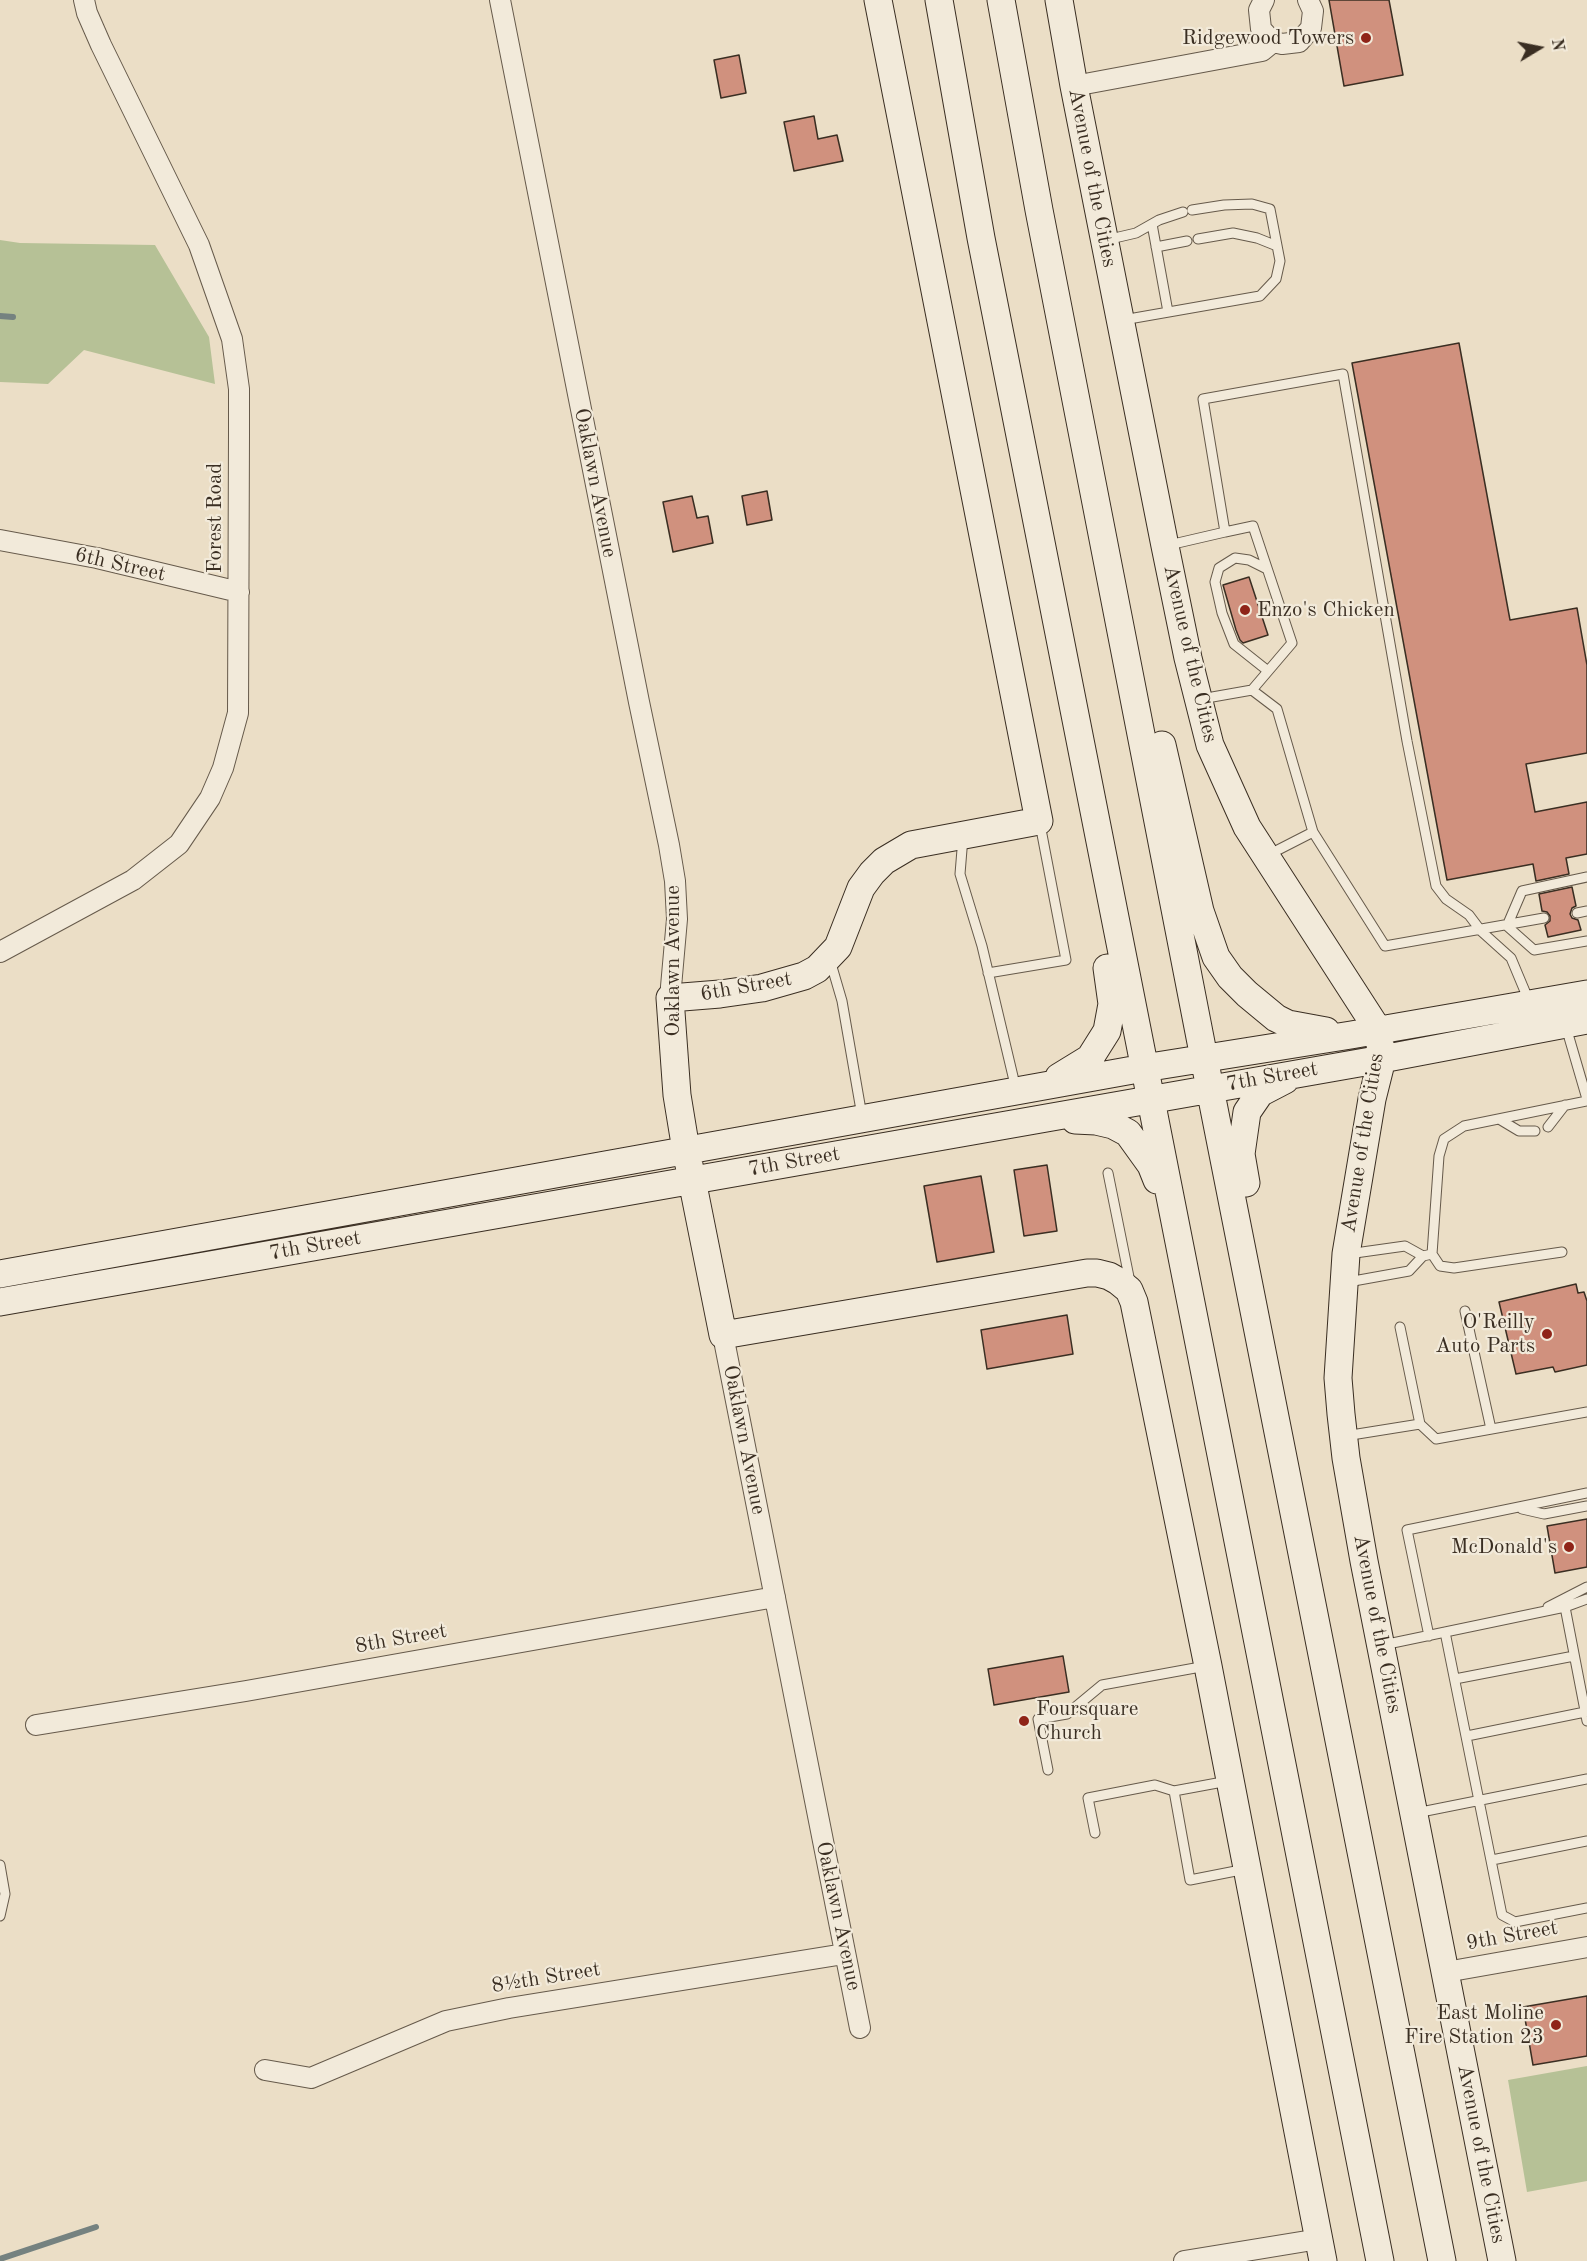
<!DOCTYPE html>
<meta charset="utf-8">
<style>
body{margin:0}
#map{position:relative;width:1587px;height:2261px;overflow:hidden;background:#ebdec6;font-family:"Old Standard TT",serif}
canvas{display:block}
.north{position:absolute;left:1509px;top:18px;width:60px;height:60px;-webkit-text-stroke:4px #f2eada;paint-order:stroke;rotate:80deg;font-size:16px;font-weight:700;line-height:24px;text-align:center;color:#3a2e22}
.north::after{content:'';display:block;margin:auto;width:21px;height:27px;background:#3a2e22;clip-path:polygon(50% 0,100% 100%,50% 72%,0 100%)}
</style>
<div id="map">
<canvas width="1587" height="2261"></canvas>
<div class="north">N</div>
</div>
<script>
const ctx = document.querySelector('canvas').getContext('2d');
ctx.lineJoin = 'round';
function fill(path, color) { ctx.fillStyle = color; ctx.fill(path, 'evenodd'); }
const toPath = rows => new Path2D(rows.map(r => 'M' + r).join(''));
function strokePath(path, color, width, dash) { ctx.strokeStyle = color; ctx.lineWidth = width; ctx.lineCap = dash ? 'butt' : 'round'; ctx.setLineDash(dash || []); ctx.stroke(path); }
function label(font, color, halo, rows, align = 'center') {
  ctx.font = font + ' "Old Standard TT",serif'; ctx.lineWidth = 4.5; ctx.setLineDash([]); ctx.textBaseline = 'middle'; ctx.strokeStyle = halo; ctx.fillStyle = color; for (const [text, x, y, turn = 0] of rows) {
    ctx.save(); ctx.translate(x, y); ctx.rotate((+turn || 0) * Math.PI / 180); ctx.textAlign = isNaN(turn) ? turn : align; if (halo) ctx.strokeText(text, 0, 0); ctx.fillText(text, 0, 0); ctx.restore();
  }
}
const green = toPath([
 [0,240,20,243,155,245,209,337,215,384,84,350,48,384,0,382],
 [1587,2066,1587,2181,1527,2192,1508,2080]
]);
const stream = toPath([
 [0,316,13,317],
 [0,2259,96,2227]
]);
const building = toPath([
 [1329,0,1389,0,1403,75,1344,86,1329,0],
 [739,55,746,93,721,98,714,60,739,55],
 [814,116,818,139,837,135,843,161,794,171,784,122,814,116],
 [1459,343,1510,620,1577,608,1587,665,1587,753,1526,764,1535,812,1587,802,1587,854,1566,858,1569,874,1536,881,1533,864,1447,880,1352,363,1459,343],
 [767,491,772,520,747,525,742,496,767,491],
 [692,496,697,518,708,516,713,543,673,552,663,502,692,496],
 [1249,577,1268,635,1243,643,1240,640,1236,630,1223,585,1249,577],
 [1572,887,1576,906,1572,908,1570,914,1572,918,1578,920,1581,930,1548,937,1545,925,1550,921,1550,916,1547,912,1542,911,1539,894,1572,887],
 [1047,1165,1057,1231,1024,1236,1014,1170,1047,1165],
 [981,1176,994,1252,937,1262,924,1186,981,1176],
 [1576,1284,1578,1293,1584,1292,1587,1301,1587,1365,1555,1372,1553,1367,1516,1374,1499,1302,1576,1284],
 [1067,1315,1073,1354,987,1369,981,1330,1067,1315],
 [1587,1519,1587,1567,1555,1573,1547,1526,1587,1519],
 [1063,1656,1069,1692,994,1705,988,1669,1063,1656],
 [1587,1996,1587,2056,1533,2065,1523,2007,1587,1996]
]);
const lane = toPath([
 [1152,224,1168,312],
 [1198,239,1233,233,1257,238,1277,246],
 [1106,240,1136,233,1159,220,1183,212],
 [1156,247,1187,241],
 [1123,320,1260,296,1276,279,1280,261,1270,209,1252,204,1224,205,1192,210],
 [1169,545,1225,532],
 [1267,569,1249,560,1235,558,1219,568,1215,582,1222,613,1234,644,1268,671],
 [1252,690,1277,709,1313,832,1268,855],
 [1201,699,1252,690,1292,643,1253,526,1225,532,1203,399,1343,374,1407,741,1436,886,1446,899,1469,915,1481,931,1511,958,1529,1001],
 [1313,832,1385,946,1544,918],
 [963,837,960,874,982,946,1016,1089],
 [1587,877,1522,891,1507,926,1534,950,1587,941],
 [1577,913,1587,911],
 [830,960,842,1001,862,1116],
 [988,973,1066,960,1040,824],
 [1566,1027,1587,1099],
 [1499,1119,1519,1131,1535,1131],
 [1548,1127,1565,1105],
 [1108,1173,1130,1282],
 [1348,1254,1405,1246,1423,1256],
 [1432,1254,1440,1266,1454,1268,1562,1252],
 [1348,1282,1409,1271,1423,1256,1432,1254,1439,1156,1444,1139,1464,1126,1587,1101],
 [1465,1311,1491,1429],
 [1420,1424,1436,1439,1587,1412],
 [1345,1436,1420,1424,1400,1327],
 [1522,1509,1544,1514,1587,1506],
 [1548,1607,1587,1587],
 [1565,1607,1587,1721],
 [1445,1632,1502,1915,1515,1922,1587,1908],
 [1429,1636,1407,1530,1587,1493],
 [1383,1645,1565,1607,1587,1599],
 [1455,1679,1574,1656],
 [1467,1736,1585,1712],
 [1048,1770,1038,1719,1067,1714,1102,1685,1206,1666],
 [1228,1781,1174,1791,1190,1880,1246,1869],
 [1416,1813,1587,1779],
 [1095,1833,1088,1798,1155,1785,1174,1791],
 [1492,1860,1587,1841],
 [0,1865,5,1894,0,1916]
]);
const street = toPath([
 [500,0,639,702,669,845,675,881,677,919,670,998],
 [1264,0,1259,10,1261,29,1273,42,1282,44,1299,42,1311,28,1313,11,1308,0],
 [1074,86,1262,51,1273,42],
 [0,540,97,558,239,592],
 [0,952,133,880,179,844,210,798,223,768,238,713,239,434,239,389,232,339,199,245,101,45,87,13,84,0],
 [723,1335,860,2028],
 [36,1725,246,1691,775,1597],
 [1446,1972,1587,1947],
 [265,2070,311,2078,446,2021,509,2008,844,1954],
 [1184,2261,1319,2239]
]);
const secondary = toPath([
 [878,0,1039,821,911,845,884,861,872,873,861,888,838,947,817,969,804,976,762,988,720,994,670,998,677,1095,686,1150,723,1335,1087,1273,1097,1273,1109,1276,1118,1281,1129,1290,1134,1302,1208,1666,1323,2261],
 [939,0,981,238,1380,2261],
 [1001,0,1039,210,1204,1058,1442,2261],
 [1059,0,1074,86,1165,546,1188,658,1210,745,1247,827,1378,1030,1382,1059,1372,1099,1346,1254,1338,1378,1341,1414,1346,1458,1364,1561,1502,2261],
 [1162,745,1200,911,1216,957,1230,977,1247,994,1276,1018,1288,1024,1326,1031],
 [1059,1077,1090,1058,1107,1031,1112,1004,1107,968],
 [1075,1120,1096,1121,1113,1125,1128,1133,1151,1165,1157,1180],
 [1246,1183,1241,1154,1247,1112,1260,1093,1285,1080],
 [0,1274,1144,1068,1351,1035,1587,994],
 [0,1302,1382,1059,1587,1020]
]);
const markers = [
 [1366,38,6,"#8f2418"],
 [1245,610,6,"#8f2418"],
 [1547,1334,6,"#8f2418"],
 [1569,1547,6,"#8f2418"],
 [1024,1721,6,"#8f2418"],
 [1556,2025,6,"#8f2418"]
];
const poiNames = [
 ["Ridgewood Towers",1354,38],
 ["Enzo's Chicken",1257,610,"left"],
 ["O'Reilly",1535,1322],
 ["Auto Parts",1535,1346],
 ["McDonald's",1557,1547],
 ["Foursquare",1036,1709,"left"],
 ["Church",1036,1733,"left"],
 ["East Moline",1544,2013],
 ["Fire Station 23",1544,2037]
];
const streetNames = [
 ["Avenue of the Cities",1092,178,79],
 ["Oaklawn Avenue",595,483,79],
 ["Forest Road",215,518,-90],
 ["6th Street",120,565,13],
 ["Avenue of the Cities",1190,654,77],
 ["Oaklawn Avenue",673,961,-90],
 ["6th Street",746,987,-10],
 ["7th Street",1272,1077,-10],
 ["Avenue of the Cities",1363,1143,-81],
 ["7th Street",794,1162,-10],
 ["7th Street",315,1246,-10],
 ["Oaklawn Avenue",744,1440,79],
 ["Avenue of the Cities",1377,1624,79],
 ["8th Street",401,1639,-10],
 ["Oaklawn Avenue",838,1916,78],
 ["9th Street",1512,1936,-10],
 ["8½th Street",546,1978,-9],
 ["Avenue of the Cities",1481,2154,79]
];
fill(green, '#b6c196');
strokePath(stream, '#758280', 6);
fill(building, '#d0917e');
strokePath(building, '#3a2e22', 1.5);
strokePath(lane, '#665a4b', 11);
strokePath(street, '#665a4b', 22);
strokePath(secondary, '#3a2e22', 29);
strokePath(lane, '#f2eada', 9);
strokePath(street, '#f2eada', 20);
strokePath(secondary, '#f2eada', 27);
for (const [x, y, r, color] of markers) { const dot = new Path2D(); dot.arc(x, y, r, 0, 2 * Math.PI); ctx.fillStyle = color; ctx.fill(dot); strokePath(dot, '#f2eada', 2); }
label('21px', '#3a2e22', '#f2eada', poiNames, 'right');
label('21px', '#3a2e22', '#f2eada', streetNames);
</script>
